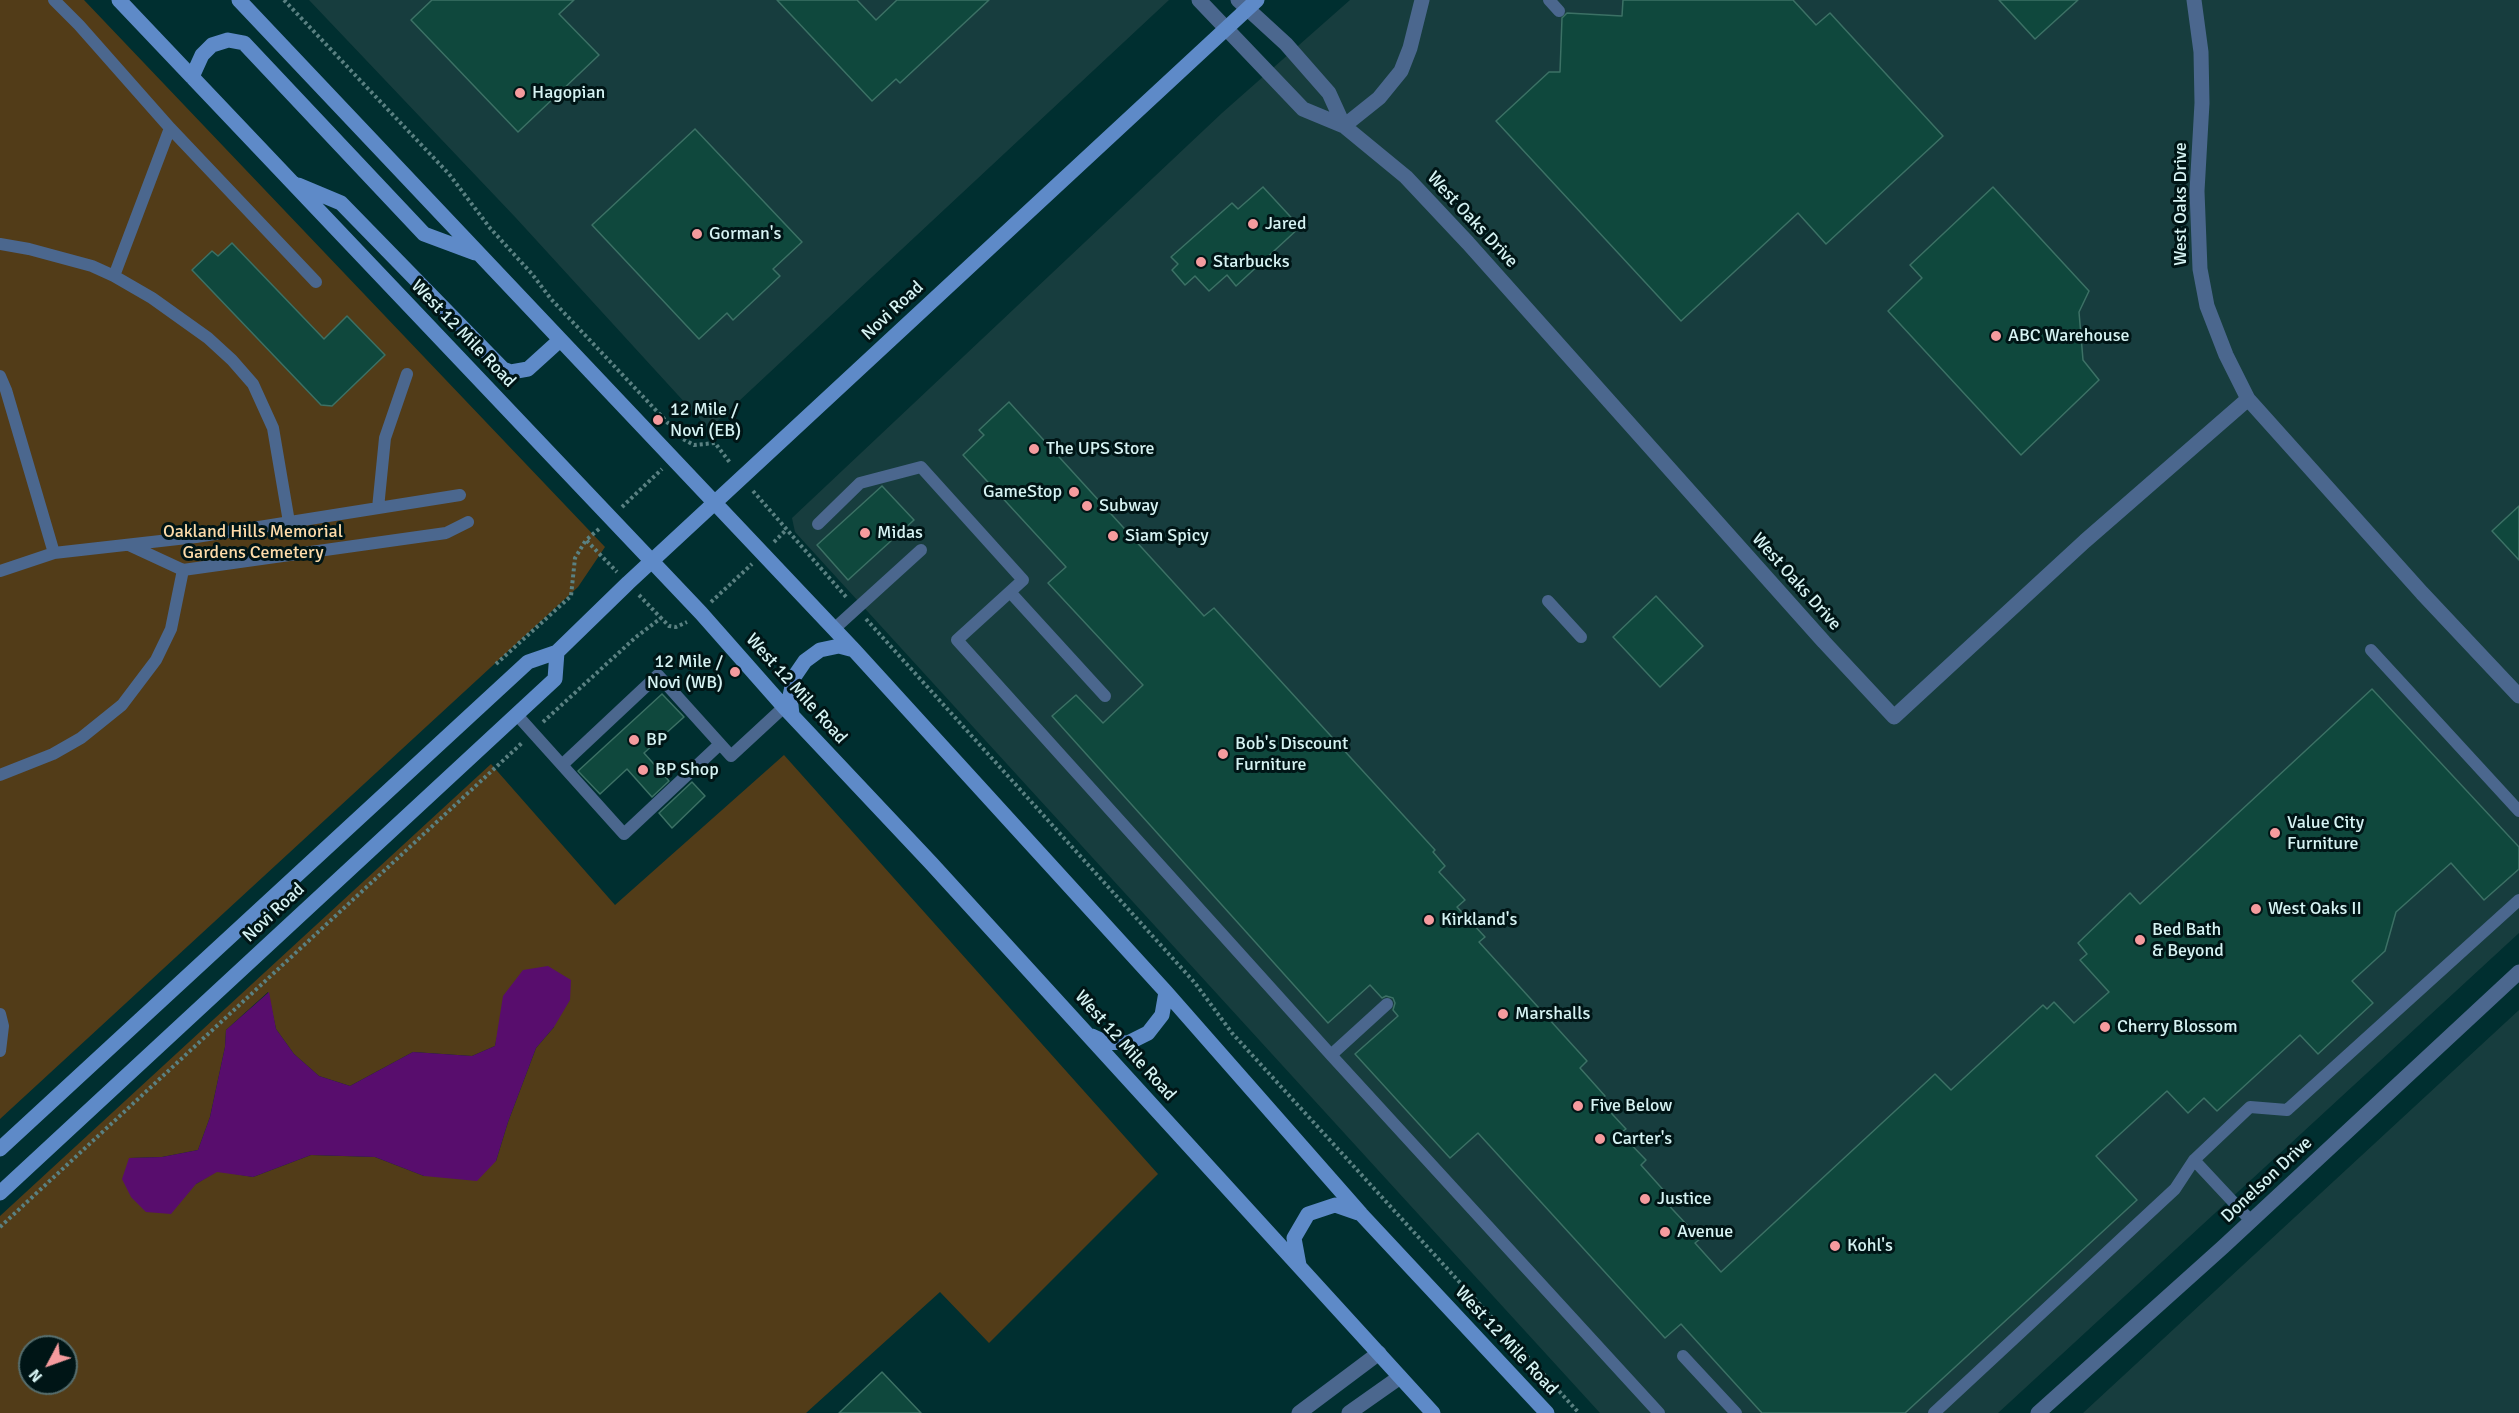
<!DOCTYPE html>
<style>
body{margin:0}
#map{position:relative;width:2519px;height:1413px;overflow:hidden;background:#002f30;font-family:Signika,sans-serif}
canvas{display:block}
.north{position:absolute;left:18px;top:1335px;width:60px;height:60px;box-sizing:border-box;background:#001516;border:2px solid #566e6e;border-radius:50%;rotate:229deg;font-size:16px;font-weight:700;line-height:24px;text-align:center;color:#d6f3f3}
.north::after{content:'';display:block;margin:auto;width:21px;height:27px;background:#f59b9e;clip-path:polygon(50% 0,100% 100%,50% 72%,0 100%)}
</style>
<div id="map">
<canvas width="2519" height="1413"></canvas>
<div class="north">N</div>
</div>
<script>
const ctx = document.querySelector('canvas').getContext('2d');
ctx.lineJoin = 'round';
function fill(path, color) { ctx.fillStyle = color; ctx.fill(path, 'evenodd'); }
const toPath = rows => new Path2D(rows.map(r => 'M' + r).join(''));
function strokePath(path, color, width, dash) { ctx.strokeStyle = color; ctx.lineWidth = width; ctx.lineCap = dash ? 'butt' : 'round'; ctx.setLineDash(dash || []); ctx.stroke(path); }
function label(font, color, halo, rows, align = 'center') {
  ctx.font = font + ' Signika,sans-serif'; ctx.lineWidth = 6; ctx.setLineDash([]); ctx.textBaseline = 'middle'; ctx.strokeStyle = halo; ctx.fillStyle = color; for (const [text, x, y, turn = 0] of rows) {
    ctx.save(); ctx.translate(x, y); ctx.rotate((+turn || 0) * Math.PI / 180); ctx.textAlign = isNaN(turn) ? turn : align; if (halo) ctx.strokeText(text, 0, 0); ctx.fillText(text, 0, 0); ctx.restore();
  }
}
const built = toPath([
 [309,0,1169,0,709,429,516,218],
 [1350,0,2519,0,2519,933,1998,1413,1600,1413,795,532,792,518,1222,113],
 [2519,1010,2519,1413,2083,1413]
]);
const green = toPath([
 [0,0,84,0,605,547,578,587,0,1119],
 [784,755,1158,1174,989,1343,940,1292,806,1413,0,1413,0,1216,491,764,615,905],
 [268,992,276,1029,294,1054,319,1076,350,1086,413,1052,472,1056,495,1046,499,1028,554,1027,536,1048,508,1122,496,1161,424,1176,375,1157,311,1155,253,1177,217,1171,196,1184,129,1158,162,1157,198,1150,210,1117,225,1047,226,1030],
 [30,1347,66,1347,66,1383,30,1383]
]);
const water = toPath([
 [548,966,571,980,570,1000,554,1027,536,1048,508,1122,496,1161,477,1181,424,1176,375,1157,311,1155,253,1177,217,1172,196,1184,171,1214,146,1212,131,1197,122,1179,129,1158,162,1157,198,1150,210,1117,225,1047,226,1030,269,992,276,1029,294,1054,319,1076,350,1086,413,1052,472,1056,495,1046,503,996,523,970]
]);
const building = toPath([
 [432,0,574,0,559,14,599,55,518,132,411,20,432,0],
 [777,0,857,0,876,20,897,0,989,0,900,83,896,79,872,101,777,0],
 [1623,0,1793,0,1816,25,1830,13,1943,136,1826,244,1798,213,1681,321,1496,121,1549,72,1560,72,1562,18,1567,13,1622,16,1623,0],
 [1999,0,2078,0,2035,39,1999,0],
 [695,129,802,242,773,269,780,276,733,320,727,313,699,339,592,225,695,129],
 [1263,187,1300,227,1236,286,1227,275,1209,291,1195,276,1185,285,1172,270,1178,264,1171,257,1232,203,1238,209,1263,187],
 [1993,187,2089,291,2079,312,2083,360,2099,380,2021,455,1888,311,1922,278,1910,265,1993,187],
 [232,243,324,339,347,316,385,355,332,406,321,405,192,270,212,251,218,256,232,243],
 [1009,402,1204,616,1214,608,1435,850,1433,852,1445,866,1439,872,1465,900,1457,907,1485,937,1479,942,1587,1061,1580,1068,1605,1096,1600,1101,1626,1129,1620,1133,1646,1160,1641,1165,1666,1193,1661,1197,1700,1239,1695,1243,1721,1272,1935,1074,1951,1090,2043,1005,2047,1009,2054,1002,2074,1023,2109,992,2080,960,2087,954,2078,943,2130,893,2140,904,2372,689,2519,847,2519,869,2484,900,2451,863,2396,912,2385,951,2352,981,2373,1003,2318,1054,2300,1035,2217,1111,2204,1098,2188,1113,2167,1091,2096,1156,2137,1200,1905,1413,1762,1413,1681,1324,1665,1338,1478,1133,1450,1158,1355,1054,1398,1016,1393,1010,1395,1003,1393,998,1386,996,1382,998,1370,985,1328,1023,1052,716,1076,695,1103,723,1143,685,1048,583,1066,567,963,455,984,435,979,430,1009,402],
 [882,486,914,520,848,580,817,545,882,486],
 [2519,506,2519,560,2492,531,2519,506],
 [1656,596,1703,646,1660,687,1613,637,1656,596],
 [662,694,684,717,644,753,669,781,652,797,627,769,600,794,578,771,662,694],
 [692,782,705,796,672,828,659,813,692,782],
 [882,1372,921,1413,839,1413,882,1372]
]);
const path = toPath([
 [284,0,449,174,490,228,532,274,551,299,683,439,694,445,715,443,731,464],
 [753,491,847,598],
 [622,507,662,469],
 [599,529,586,540,617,572],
 [774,542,786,530],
 [639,595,661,618],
 [711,602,752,564],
 [866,619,1195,983,1232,1033,1579,1413],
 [496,664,571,596,575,558,586,540],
 [543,722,636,637,661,618,669,626,676,627,687,622],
 [0,1227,523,742]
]);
const lane = toPath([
 [54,0,79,25,170,128,114,276],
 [1549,0,1559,11],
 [170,128,316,282],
 [0,244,29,249,92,266,114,276,152,298,208,338,232,360,253,384,273,428,289,522],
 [0,376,6,390,54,553],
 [378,508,385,438,407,374],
 [818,524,860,483,921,467,1023,580,957,640,1331,1055,1659,1413],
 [129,545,183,570,446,533,468,522],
 [0,571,54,553,196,537,460,495],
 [1010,592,1105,696],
 [1548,601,1581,637],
 [834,629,921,550],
 [2371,650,2519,811],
 [517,715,624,834,720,744],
 [562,765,658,675,731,756,784,707],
 [0,775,53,754,81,738,122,705,156,660,171,629,183,570],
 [0,1014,3,1026,0,1051],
 [1331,1055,1387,1004],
 [2194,1160,2251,1221],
 [1683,1356,1736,1413],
 [1934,1413,2175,1189,2194,1160,2250,1107,2287,1110,2519,900]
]);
const street = toPath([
 [1199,0,1303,109,1344,126,1406,177,1468,243,1824,642,1894,717,2085,541,2248,399],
 [1238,0,1286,44,1329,93,1344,126],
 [2194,0,2201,52,2202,103,2197,191,2200,269,2207,306,2226,355,2248,399,2422,593,2519,696],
 [1344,126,1379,98,1401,71,1410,48,1422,0],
 [1299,1413,1379,1353],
 [1349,1413,1400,1377],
 [2038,1413,2223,1247,2519,972]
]);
const secondary = toPath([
 [119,0,701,613,784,707,931,863,1433,1413],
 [239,0,854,650,1166,992,1361,1214,1547,1413],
 [192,77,202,55,212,45,228,40,244,43,424,234,475,253],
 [298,185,341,203,503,369,511,372,528,369,560,340],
 [792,715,790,696,794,677,805,661,820,650,839,646,854,650],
 [1092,1036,1105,1042,1128,1043,1148,1033,1162,1015,1166,992],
 [0,1149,528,662,557,652,628,583,1257,0],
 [0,1193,555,679,557,652],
 [1299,1265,1294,1238,1308,1214,1335,1205,1358,1213]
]);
const markers = [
 [520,93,6,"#f59b9e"],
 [1253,224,6,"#f59b9e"],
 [697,234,6,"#f59b9e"],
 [1201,262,6,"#f59b9e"],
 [1996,336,6,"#f59b9e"],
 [658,420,6,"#f59b9e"],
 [1034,449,6,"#f59b9e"],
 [1074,492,6,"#f59b9e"],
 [1087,506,6,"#f59b9e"],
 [865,533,6,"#f59b9e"],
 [1113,536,6,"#f59b9e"],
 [735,672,6,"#f59b9e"],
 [634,740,6,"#f59b9e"],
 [1223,754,6,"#f59b9e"],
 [643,770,6,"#f59b9e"],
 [2275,833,6,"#f59b9e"],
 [2256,909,6,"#f59b9e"],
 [1429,920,6,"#f59b9e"],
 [2140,940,6,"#f59b9e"],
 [1503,1014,6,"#f59b9e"],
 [2105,1027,6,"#f59b9e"],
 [1578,1106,6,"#f59b9e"],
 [1600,1139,6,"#f59b9e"],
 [1645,1199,6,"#f59b9e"],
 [1665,1232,6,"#f59b9e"],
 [1835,1246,6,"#f59b9e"]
];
const poiNames = [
 ["Hagopian",532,93],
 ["Jared",1265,224],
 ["Gorman's",709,234],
 ["Starbucks",1213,262],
 ["ABC Warehouse",2008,336],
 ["12 Mile /",670,410],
 ["Novi (EB)",670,431],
 ["The UPS Store",1046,449],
 ["GameStop",1062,492,"right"],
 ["Subway",1099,506],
 ["Midas",877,533],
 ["Siam Spicy",1125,536],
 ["12 Mile /",723,662,"right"],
 ["Novi (WB)",723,683,"right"],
 ["BP",646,740],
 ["Bob's Discount",1235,744],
 ["Furniture",1235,765],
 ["BP Shop",655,770],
 ["Value City",2287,823],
 ["Furniture",2287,844],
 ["West Oaks II",2268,909],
 ["Kirkland's",1441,920],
 ["Bed Bath",2152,930],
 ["& Beyond",2152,951],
 ["Marshalls",1515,1014],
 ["Cherry Blossom",2117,1027],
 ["Five Below",1590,1106],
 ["Carter's",1612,1139],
 ["Justice",1657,1199],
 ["Avenue",1677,1232],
 ["Kohl's",1847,1246]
];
const streetNames = [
 ["West Oaks Drive",2181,204,-90],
 ["West Oaks Drive",1472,220,47],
 ["Novi Road",893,311,-43],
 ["West 12 Mile Road",463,334,46],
 ["West Oaks Drive",1796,582,48],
 ["West 12 Mile Road",796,689,48],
 ["Novi Road",274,913,-43],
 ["West 12 Mile Road",1125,1046,48],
 ["Donelson Drive",2267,1180,-43],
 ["West 12 Mile Road",1506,1341,47]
];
const parkNames = [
 ["Oakland Hills Memorial",253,532],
 ["Gardens Cemetery",253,553]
];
fill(built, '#173d3e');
fill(green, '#523c18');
fill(water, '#580d6d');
fill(building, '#0f483d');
strokePath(building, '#3c7165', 1.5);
strokePath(path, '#5a8182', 4, [3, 3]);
strokePath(lane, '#4b678e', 12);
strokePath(street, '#4b678e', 15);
strokePath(secondary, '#5e8ac8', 15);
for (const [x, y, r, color] of markers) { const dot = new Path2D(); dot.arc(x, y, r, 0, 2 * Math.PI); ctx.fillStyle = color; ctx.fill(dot); strokePath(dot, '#001516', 2); }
label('18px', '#d6f3f3', '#001516', poiNames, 'left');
label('18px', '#d6f3f3', '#001516', streetNames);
label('18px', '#fddba9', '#001516', parkNames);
</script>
